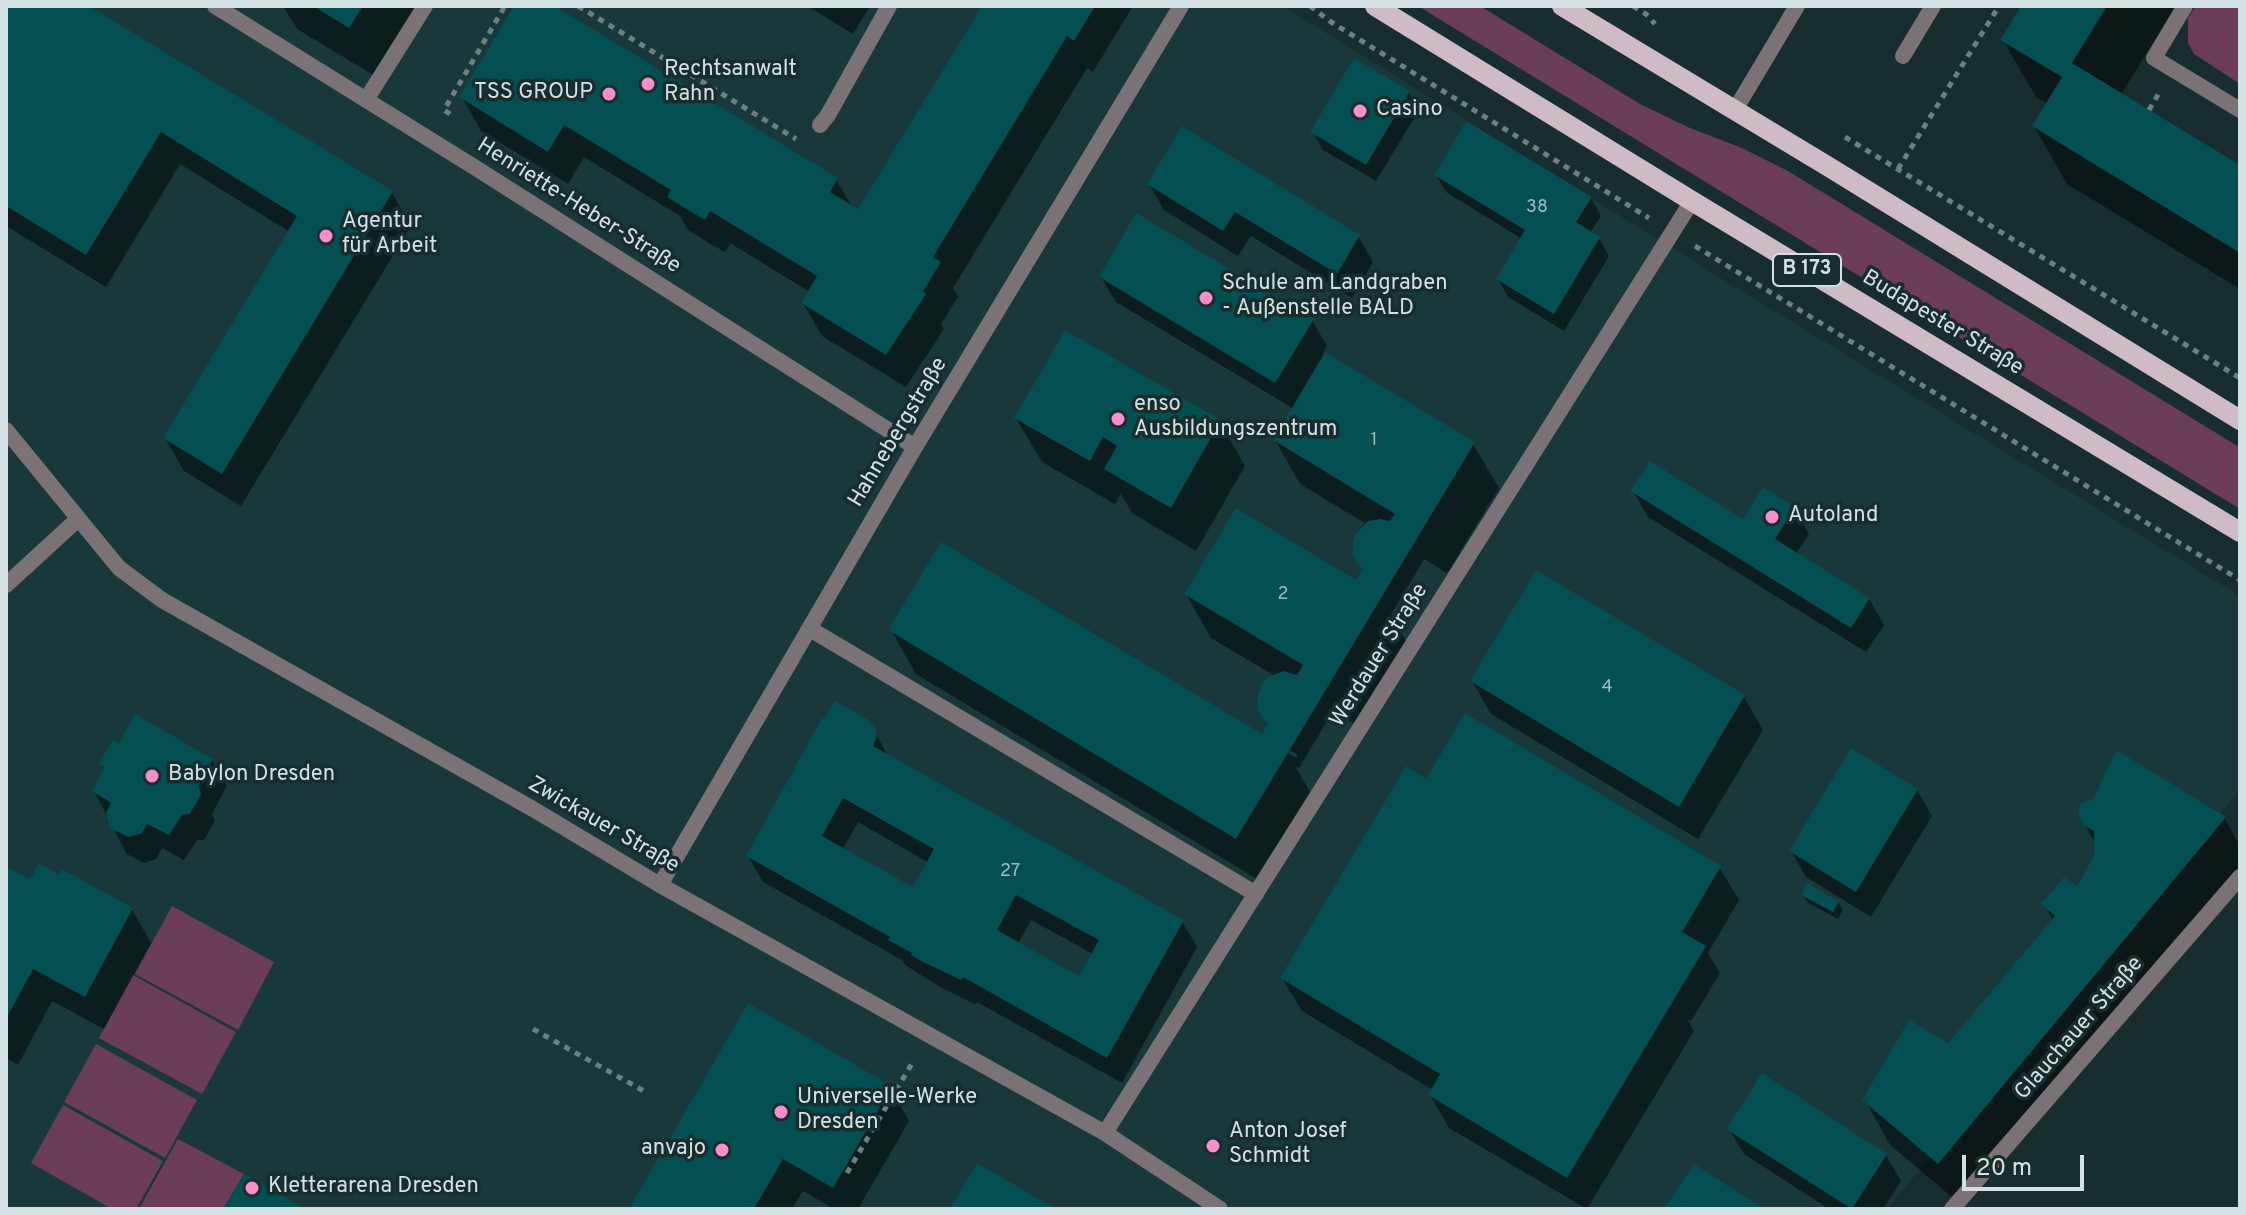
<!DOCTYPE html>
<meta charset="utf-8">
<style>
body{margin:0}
#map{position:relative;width:2246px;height:1215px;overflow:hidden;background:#172d2e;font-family:Overpass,sans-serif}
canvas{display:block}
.frame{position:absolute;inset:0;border:8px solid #d4e1e2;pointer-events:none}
.scale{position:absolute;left:1962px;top:1155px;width:122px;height:36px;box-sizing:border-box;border:4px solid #d4e1e2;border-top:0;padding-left:10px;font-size:24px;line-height:28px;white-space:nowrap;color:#d4e1e2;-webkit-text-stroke:6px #172d2e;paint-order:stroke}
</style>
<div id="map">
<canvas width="2246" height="1215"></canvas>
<div class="frame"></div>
<div class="scale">20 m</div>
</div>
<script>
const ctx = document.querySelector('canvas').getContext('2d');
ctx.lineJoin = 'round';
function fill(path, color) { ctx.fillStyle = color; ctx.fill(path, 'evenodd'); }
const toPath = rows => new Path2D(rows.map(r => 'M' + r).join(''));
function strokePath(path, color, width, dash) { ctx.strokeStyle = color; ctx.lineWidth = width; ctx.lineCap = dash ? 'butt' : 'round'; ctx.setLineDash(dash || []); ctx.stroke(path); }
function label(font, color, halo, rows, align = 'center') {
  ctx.font = font + ' Overpass,sans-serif'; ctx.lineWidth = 7; ctx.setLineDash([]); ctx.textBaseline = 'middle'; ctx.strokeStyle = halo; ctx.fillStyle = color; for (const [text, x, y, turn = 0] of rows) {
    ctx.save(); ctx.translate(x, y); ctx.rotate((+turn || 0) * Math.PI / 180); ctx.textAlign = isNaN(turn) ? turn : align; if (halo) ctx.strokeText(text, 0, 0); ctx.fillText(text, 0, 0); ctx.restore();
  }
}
const built = toPath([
 [6,6,1283,6,1662,242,2240,596,2240,790,1887,1209,6,1209]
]);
const green = toPath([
 [1418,6,1480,6,1640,104,1690,128,1742,148,1788,171,2239,447,2240,509],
 [2196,6,2240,6,2240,84,2194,54,2188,43,2188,18],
 [172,906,274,962,238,1030,135,974],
 [133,975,236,1032,202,1094,99,1038],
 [96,1044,197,1100,165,1158,64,1102],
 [63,1105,163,1161,136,1209,112,1209,31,1163],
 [178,1139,244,1174,223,1209,139,1209]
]);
const shadow = toPath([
 [6,6,85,6,392,193,411,226,241,506,184,471,165,438,290,232,180,164,106,287,6,226],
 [283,6,426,6,380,79,297,29],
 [517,6,551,6,836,180,853,208,859,212,984,6,1133,6,1093,72,1087,68,953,288,958,297,941,324,944,329,906,387,822,336,803,303,810,292,730,243,725,252,709,243,688,230,680,216,584,157,568,184,481,131,462,97],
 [807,6,870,6,853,34],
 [2023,6,2175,6,2121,95,2240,167,2240,289,2067,184,2034,126,2048,104,2036,97,2003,40],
 [1408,92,1419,110,1376,181,1323,150,1313,132],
 [1436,175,1591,198,1601,216,1590,233,1599,239,1609,256,1564,331,1508,297,1498,279,1522,239,1446,192],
 [1149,184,1358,236,1373,262,1352,298,1251,236,1238,256,1164,210],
 [1101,277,1312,320,1327,346,1323,353,1473,444,1499,488,1447,573,1424,559,1391,615,1406,641,1356,725,1333,711,1299,768,1295,766,1313,797,1262,882,916,674,891,630,1269,742,1269,726,1264,717,1275,676,1211,638,1186,594,1362,586,1364,571,1358,561,1366,524,1300,484,1275,440,1294,409,1116,302],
 [1276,741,1298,755,1296,758,1276,746],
 [1016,418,1220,422,1245,466,1196,551,1132,513,1121,494,1115,504,1042,462],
 [1633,491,1744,522,1794,508,1809,534,1796,554,1869,599,1884,625,1866,652,1648,517],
 [1472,681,1744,697,1763,730,1698,839,1491,714],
 [873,728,889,758,1182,921,1197,947,1122,1083,977,1002,976,1005,940,987,905,965,902,960,763,882,748,856],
 [858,822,929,863,914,890,842,850],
 [1031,920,1093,954,1080,978,1018,944],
 [212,760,227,786,212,814,215,821,204,840,197,840,184,860,162,848,156,859,144,863,127,854,94,791,105,770,101,763],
 [1427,781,1719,867,1739,900,1708,953,1720,973,1691,1021,1687,1019,1694,1031,1587,1209,1449,1128,1430,1095,1433,1090,1302,1011,1282,978],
 [1917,790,1932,816,1871,917,1806,877,1791,851],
 [2224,818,2240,846,2240,873,1964,1207,1890,1145,1865,1100,1949,1045,2053,921,2044,904,2077,891,2096,856,2096,844,2084,824],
 [6,868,31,882,132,909,151,943,104,1029,52,1001,18,1065,6,1058],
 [1803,895,1838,902,1843,910,1838,919,1808,903],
 [890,1088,909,1121,858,1209,834,1209,803,1191,792,1209,631,1209],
 [1729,1129,1886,1155,1901,1181,1883,1209,1829,1209,1744,1154]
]);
const building = toPath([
 [6,6,89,6,393,191,222,474,163,438,297,216,161,132,86,255,6,206],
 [313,6,363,6,349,28],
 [514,6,555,6,838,178,830,192,858,209,982,6,1095,6,1074,41,1067,36,933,257,941,262,923,291,926,294,886,355,801,303,817,276,710,211,705,220,688,210,667,197,671,190,564,125,548,152,459,97],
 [2021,6,2107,6,2072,63,2240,165,2240,253,2032,126,2062,77,2000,40],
 [1354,58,1410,91,1366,165,1310,132],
 [1466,121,1592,197,1576,222,1600,237,1554,314,1496,279,1525,230,1434,175],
 [1182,126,1360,235,1337,274,1235,212,1223,231,1147,184],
 [1136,213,1314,319,1275,383,1099,277],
 [1065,330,1221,420,1171,508,1104,469,1117,446,1103,437,1090,461,1014,418],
 [1325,352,1475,442,1236,839,888,630,941,542,1262,734,1268,724,1262,718,1258,709,1257,700,1262,683,1268,677,1283,671,1297,675,1303,665,1184,594,1236,508,1356,580,1363,569,1356,562,1353,554,1353,541,1355,535,1368,521,1380,519,1390,521,1395,514,1273,440],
 [1650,461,1743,519,1763,487,1795,507,1775,539,1870,598,1851,628,1630,491],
 [1536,570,1745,695,1679,807,1470,681],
 [835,701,867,719,875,727,877,736,873,746,1184,920,1107,1058,963,977,961,980,923,962,911,955,912,953,888,940,890,937,746,856,822,718,824,719],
 [843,798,934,849,913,887,822,836],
 [1016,895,1099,940,1079,976,997,930],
 [1465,713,1721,866,1682,932,1706,946,1567,1178,1428,1095,1440,1074,1280,978,1406,766,1426,779],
 [135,714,213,759,199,786,201,794,190,814,182,815,169,835,147,824,142,833,128,837,110,828,106,813,111,803,92,791,104,767,99,763,113,740,119,743],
 [1851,748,1918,789,1856,892,1789,851],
 [2116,750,2226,817,1938,1164,1862,1100,1909,1020,1948,1043,2055,916,2041,904,2064,877,2077,887,2094,855,2094,831,2083,825,2078,812,2081,804,2085,801,2093,800],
 [39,864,59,874,62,869,133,908,85,997,33,969,6,1019,6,866,30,879],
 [1807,883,1839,901,1833,912,1801,895],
 [748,1003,892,1086,862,1138,833,1188,783,1159,754,1209,629,1209],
 [1762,1073,1887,1154,1852,1209,1726,1129],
 [977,1163,1056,1209,950,1209],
 [1694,1164,1764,1209,1664,1209],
 [244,1174,293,1202,305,1209,223,1209]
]);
const path = toPath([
 [578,6,796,139],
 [1310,6,1331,22,1649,218],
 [1633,6,1646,14,1655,24],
 [2149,110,2159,93],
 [450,114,444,110,505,6],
 [1845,137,2240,378],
 [1898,169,1999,6],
 [1695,246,2240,580],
 [533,1029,644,1091],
 [847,1173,914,1060]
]);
const service = toPath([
 [2185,6,2154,58,2240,110],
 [1903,56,1933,6],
 [820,125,828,115,889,6],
 [810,629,1256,894]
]);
const minor = toPath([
 [215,6,479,170,915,447],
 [366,100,425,6],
 [1735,110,1797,6],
 [6,430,119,568,162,600,533,809,660,885,1105,1133,1220,1209],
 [6,585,78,519],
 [660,885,915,447,1181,6],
 [1105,1133,1692,201],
 [1952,1209,2240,877]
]);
const primary = toPath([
 [1375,6,1692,201,2240,532],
 [1562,6,1829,167,2240,420]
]);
const markers = [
 [648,84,8,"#f98fca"],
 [609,94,8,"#f98fca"],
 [1360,111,8,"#f98fca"],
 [326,236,8,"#f98fca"],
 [1206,298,8,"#f98fca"],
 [1118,419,8,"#f98fca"],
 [1772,517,8,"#f98fca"],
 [152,776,8,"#f98fca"],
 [781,1112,8,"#f98fca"],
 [1213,1146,8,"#f98fca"],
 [722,1150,8,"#f98fca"],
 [252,1188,8,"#f98fca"]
];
const numberNames = [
 ["38",1537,208],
 ["1",1374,441],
 ["2",1283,595],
 ["4",1607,688],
 ["27",1010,872]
];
const shields = [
 [1807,270,68]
];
const shieldNames = [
 ["B 173",1807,270]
];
const poiNames = [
 ["Rechtsanwalt",664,71],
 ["Rahn",664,96],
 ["TSS GROUP",593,94,"right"],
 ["Casino",1376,111],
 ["Agentur",342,223],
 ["für Arbeit",342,248],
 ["Schule am Landgraben",1222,285],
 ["- Außenstelle BALD",1222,310],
 ["enso",1134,406],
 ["Ausbildungszentrum",1134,431],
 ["Autoland",1788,517],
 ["Babylon Dresden",168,776],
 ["Universelle-Werke",797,1099],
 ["Dresden",797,1124],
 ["Anton Josef",1229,1133],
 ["Schmidt",1229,1158],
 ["anvajo",706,1150,"right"],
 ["Kletterarena Dresden",268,1188]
];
const streetNames = [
 ["Henriette-Heber-Straße",578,207,32],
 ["Budapester Straße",1942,324,31],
 ["Hahnebergstraße",899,433,-59],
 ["Werdauer Straße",1380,656,-58],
 ["Zwickauer Straße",603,826,30],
 ["Glauchauer Straße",2080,1029,-49]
];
fill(built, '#183839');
fill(green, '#6b3d57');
fill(shadow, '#0007');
fill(building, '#044f51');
strokePath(path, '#6d7f80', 5, [6, 6]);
strokePath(service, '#7b7276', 16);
strokePath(minor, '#7b7276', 16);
strokePath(primary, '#cebbc4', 20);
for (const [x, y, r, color] of markers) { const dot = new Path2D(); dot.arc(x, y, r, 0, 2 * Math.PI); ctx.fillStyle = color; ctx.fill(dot); strokePath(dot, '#172d2e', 3); }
label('18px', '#a0bcbe', null, numberNames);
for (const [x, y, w] of shields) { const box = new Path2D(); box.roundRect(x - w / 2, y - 16, w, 32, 6); ctx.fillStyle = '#172d2e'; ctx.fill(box); strokePath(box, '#d4e1e2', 2); }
label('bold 20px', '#d4e1e2', null, shieldNames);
label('22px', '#d4e1e2', '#172d2e', poiNames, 'left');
label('22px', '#d4e1e2', '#172d2e', streetNames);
</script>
